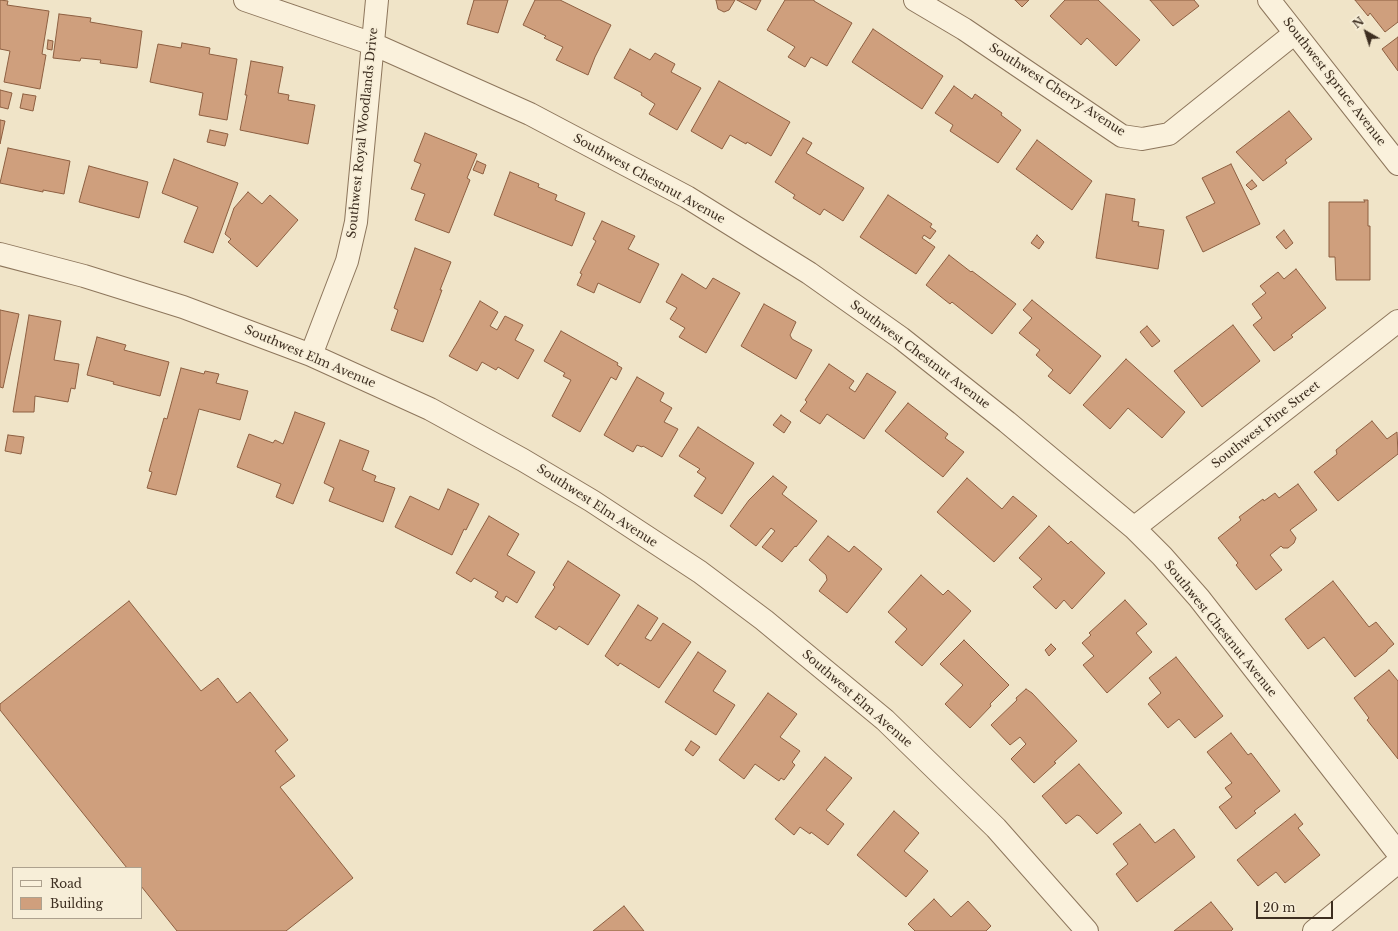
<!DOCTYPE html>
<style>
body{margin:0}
#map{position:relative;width:1398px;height:931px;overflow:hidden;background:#f0e4c8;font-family:"Libre Baskerville",serif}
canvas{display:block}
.legend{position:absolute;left:12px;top:867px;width:130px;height:52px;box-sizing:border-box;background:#f7eed8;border:1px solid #ada18e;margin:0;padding:5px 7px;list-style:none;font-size:12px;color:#3d2e20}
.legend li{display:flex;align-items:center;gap:8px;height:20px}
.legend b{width:20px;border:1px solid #ada18e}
.north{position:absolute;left:1346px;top:12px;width:40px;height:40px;-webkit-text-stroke:3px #f7eed8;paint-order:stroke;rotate:321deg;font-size:11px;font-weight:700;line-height:16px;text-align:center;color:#3d2e20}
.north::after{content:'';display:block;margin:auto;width:14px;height:18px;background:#3d2e20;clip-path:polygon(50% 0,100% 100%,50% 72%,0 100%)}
.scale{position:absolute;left:1256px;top:901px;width:77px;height:18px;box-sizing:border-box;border:2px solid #3d2e20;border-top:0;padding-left:5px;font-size:12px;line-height:14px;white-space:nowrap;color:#3d2e20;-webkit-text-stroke:3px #f7eed8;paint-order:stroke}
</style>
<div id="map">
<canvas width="1398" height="931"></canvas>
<ul class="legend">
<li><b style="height:5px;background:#faf1dc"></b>Road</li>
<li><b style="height:11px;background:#cf9f7d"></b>Building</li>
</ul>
<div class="north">N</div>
<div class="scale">20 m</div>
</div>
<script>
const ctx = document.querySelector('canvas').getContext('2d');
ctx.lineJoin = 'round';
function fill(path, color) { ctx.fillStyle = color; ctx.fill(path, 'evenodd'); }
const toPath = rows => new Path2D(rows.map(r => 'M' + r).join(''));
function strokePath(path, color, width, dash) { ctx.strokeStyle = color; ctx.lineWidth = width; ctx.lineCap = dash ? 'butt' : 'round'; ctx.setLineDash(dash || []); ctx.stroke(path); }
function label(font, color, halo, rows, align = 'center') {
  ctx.font = font + ' "Libre Baskerville",serif'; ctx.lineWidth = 3.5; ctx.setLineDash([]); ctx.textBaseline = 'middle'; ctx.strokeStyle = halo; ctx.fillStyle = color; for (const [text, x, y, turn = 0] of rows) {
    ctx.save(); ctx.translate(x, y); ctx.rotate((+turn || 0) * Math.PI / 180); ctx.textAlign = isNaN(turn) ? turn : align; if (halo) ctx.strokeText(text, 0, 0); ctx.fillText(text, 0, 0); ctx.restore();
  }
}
const building = toPath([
 [0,0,8,1,7,5,49,11,42,54,46,55,40,89,4,82,10,51,0,49,0,0],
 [474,0,508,0,498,33,467,24,474,0],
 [535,0,560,0,611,25,595,57,588,75,556,60,563,47,544,38,546,36,523,25,535,0],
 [716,0,735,0,729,10,724,12,718,9,716,0],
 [737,0,761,0,756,10,737,0],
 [785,0,814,0,814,1,852,23,827,66,811,57,805,67,788,57,795,47,767,30,785,0],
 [1015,0,1029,0,1022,7,1015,0],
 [1065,0,1098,0,1140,40,1116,66,1087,38,1081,45,1050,16,1065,0],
 [1150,0,1194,0,1199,6,1173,26,1150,0],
 [1355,0,1398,0,1398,22,1385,32,1370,13,1368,16,1355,0],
 [59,14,91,18,90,22,142,31,137,68,100,63,101,60,81,58,80,61,53,58,59,14],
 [873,29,943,76,922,109,852,62,873,29],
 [1398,37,1398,71,1382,49,1398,37],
 [48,40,53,41,52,50,47,49,48,40],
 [182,43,210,48,209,54,237,59,227,120,199,115,203,93,150,82,158,44,181,48,182,43],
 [630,49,650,60,655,53,675,64,671,72,701,88,677,130,649,114,655,104,641,95,642,93,614,78,630,49],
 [251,61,283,67,278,93,289,95,288,100,315,105,308,144,240,130,247,95,245,95,251,61],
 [719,81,790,122,771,156,747,142,746,144,730,135,722,149,691,131,719,81],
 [954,86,972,99,975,94,1002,113,1001,115,1021,130,998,163,950,131,953,125,935,113,954,86],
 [0,90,12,93,8,109,0,107,0,90],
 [23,94,36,96,33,111,20,108,23,94],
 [1289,111,1312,139,1285,160,1287,163,1263,181,1236,152,1289,111],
 [0,120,5,121,0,144,0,120],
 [210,130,228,134,225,146,207,142,210,130],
 [425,133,477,154,467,178,470,180,449,233,415,220,425,194,411,189,421,164,414,161,425,133],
 [803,138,812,143,806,153,864,188,843,221,824,209,820,215,793,198,795,195,775,182,803,138],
 [1037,140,1092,181,1072,210,1016,169,1037,140],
 [8,148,70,161,64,194,43,190,43,192,0,183,8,148],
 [174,159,238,183,213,253,184,242,198,207,162,193,174,159],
 [477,161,486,165,483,174,473,170,477,161],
 [1231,164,1260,224,1203,252,1186,217,1215,203,1202,178,1231,164],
 [89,166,148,182,139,218,79,202,89,166],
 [510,172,539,184,538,187,557,195,555,200,585,213,572,246,494,215,510,172],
 [1252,180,1257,186,1251,190,1246,185,1252,180],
 [248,192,262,204,270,195,298,220,257,267,228,242,231,239,225,234,234,208,248,192],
 [1106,194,1135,199,1132,221,1139,222,1138,226,1164,230,1158,269,1096,258,1106,194],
 [888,195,932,224,930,227,936,231,930,239,924,235,922,238,935,247,916,274,860,237,888,195],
 [1364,200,1368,200,1368,226,1370,226,1370,280,1336,280,1335,257,1329,257,1329,202,1365,202,1364,200],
 [602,221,635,236,628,249,659,264,640,303,598,283,594,293,577,285,582,274,580,273,596,241,593,239,602,221],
 [1284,230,1293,243,1286,249,1276,237,1284,230],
 [1037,235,1044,242,1039,249,1031,243,1037,235],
 [415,248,451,262,440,290,442,290,423,342,391,330,398,310,394,308,415,248],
 [949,255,971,272,972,271,1016,304,992,334,952,302,950,304,926,285,949,255],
 [1296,269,1326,308,1291,335,1293,337,1274,351,1253,325,1262,318,1252,304,1266,293,1260,286,1278,272,1284,279,1296,269],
 [682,274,706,289,713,278,740,293,706,353,679,337,685,328,670,319,677,308,666,302,682,274],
 [1032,300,1101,356,1070,394,1048,376,1053,370,1036,355,1040,350,1019,333,1032,318,1023,310,1032,300],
 [480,301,498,312,490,326,497,330,505,316,523,325,515,340,534,350,518,379,498,367,496,370,482,362,477,371,449,356,458,341,480,301],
 [764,304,796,322,790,335,792,339,812,350,796,379,741,346,764,304],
 [0,310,19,314,3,388,0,387,0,310],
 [29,315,61,321,54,360,79,364,75,389,71,388,68,402,35,396,34,412,13,412,29,315],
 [1233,325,1260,361,1202,407,1174,371,1233,325],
 [1147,326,1160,341,1152,347,1140,332,1147,326],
 [561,331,618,363,617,365,622,368,616,380,611,377,580,432,552,416,571,380,563,376,565,373,544,361,561,331],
 [97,337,126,345,124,350,169,362,160,396,113,384,114,382,87,375,97,337],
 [1126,359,1185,412,1162,438,1128,408,1110,429,1083,405,1126,359],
 [829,364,854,381,849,388,855,392,867,373,896,392,864,439,827,414,820,424,800,411,807,402,805,400,829,364],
 [181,368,204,374,205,371,219,374,216,383,248,391,240,420,199,409,176,495,147,488,152,472,149,471,164,418,167,419,181,368],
 [637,377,664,393,660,401,672,408,664,422,678,429,662,457,643,446,642,447,637,445,633,452,604,435,637,377],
 [908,403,948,434,945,438,964,452,943,477,885,431,908,403],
 [295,412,325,423,293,504,276,497,281,484,237,467,249,434,273,443,275,440,283,444,295,412],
 [781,415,791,422,784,433,773,425,781,415],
 [1372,421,1387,439,1397,432,1398,454,1338,501,1314,472,1337,454,1336,450,1372,421],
 [698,427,754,463,722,514,694,496,706,478,697,472,700,469,679,456,698,427],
 [8,435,24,437,21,454,5,451,8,435],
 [340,440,369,451,362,470,376,476,374,481,395,488,383,522,329,501,334,488,324,483,340,440],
 [773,476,787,487,782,494,817,521,796,547,795,546,782,562,762,547,775,531,771,528,756,546,730,526,749,500,773,476],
 [967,478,1002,509,1013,496,1037,516,994,562,937,512,967,478],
 [1298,484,1317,510,1290,530,1296,538,1294,543,1288,548,1283,548,1281,546,1270,555,1282,570,1256,590,1236,565,1238,563,1218,538,1241,520,1239,517,1263,499,1264,501,1275,493,1279,498,1298,484],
 [448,489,479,504,466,530,464,529,452,555,395,527,410,496,439,510,448,489],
 [489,516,519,534,507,555,535,572,517,603,506,596,503,602,495,597,498,592,474,578,471,582,456,573,489,516],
 [1049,526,1068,544,1071,541,1105,573,1072,609,1064,600,1056,609,1033,587,1042,579,1019,558,1049,526],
 [828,536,849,552,854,546,882,569,847,613,819,591,827,580,826,575,809,560,828,536],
 [568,561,620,595,588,645,559,626,556,630,535,617,555,587,553,585,568,561],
 [921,575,943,595,948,590,971,611,922,666,895,642,907,629,888,612,921,575],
 [1333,581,1369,627,1376,622,1394,644,1387,650,1387,651,1355,677,1324,637,1308,649,1285,619,1333,581],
 [1125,600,1147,624,1136,633,1152,652,1107,693,1083,665,1094,656,1082,643,1091,635,1089,633,1125,600],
 [129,601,201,691,218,678,237,703,250,692,288,740,275,751,295,776,280,787,353,878,286,931,177,931,141,886,141,868,127,868,0,710,0,704,129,601],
 [638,605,658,618,645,638,651,641,663,623,691,642,659,688,620,663,618,666,605,656,638,605],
 [964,640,1009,685,990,704,991,706,970,728,945,704,963,685,940,664,964,640],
 [1051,644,1056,649,1049,656,1045,650,1051,644],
 [698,652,726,671,713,691,735,705,716,735,665,702,698,652],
 [1176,657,1223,716,1195,738,1179,719,1168,728,1148,704,1161,693,1149,678,1176,657],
 [1389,670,1398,681,1398,759,1367,720,1369,718,1354,698,1389,670],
 [1026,689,1032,693,1077,741,1054,762,1056,763,1034,783,1011,759,1026,744,1020,737,1010,745,991,725,1017,700,1016,698,1026,689],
 [768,693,797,714,780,737,800,751,792,762,795,765,784,780,781,778,779,781,755,764,744,779,719,760,768,693],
 [1231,733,1248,755,1251,753,1280,791,1254,811,1256,813,1236,829,1219,807,1232,797,1225,788,1232,783,1207,752,1231,733],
 [691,741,700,747,693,756,685,750,691,741],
 [825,757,852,778,826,810,844,824,828,845,811,832,810,834,800,827,794,835,775,819,825,757],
 [1079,764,1122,813,1097,834,1080,816,1077,815,1066,824,1042,796,1079,764],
 [894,811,919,833,904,851,928,871,906,897,857,855,894,811],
 [1295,814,1303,824,1298,828,1320,855,1285,883,1276,872,1258,886,1237,860,1295,814],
 [1140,824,1155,843,1174,829,1195,857,1137,902,1116,874,1128,864,1113,844,1140,824],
 [934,899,951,917,968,901,991,926,986,931,915,931,908,924,934,899],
 [1211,902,1233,929,1231,931,1174,931,1211,902],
 [624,906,644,931,593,931,624,906]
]);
const minor = toPath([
 [245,0,373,44,530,114,687,197,809,273,901,338,1007,422,1134,528,1162,556,1199,598,1398,853],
 [915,0,964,29,1122,136,1142,139,1169,134,1295,33],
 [1269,0,1398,164],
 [0,254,84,276,183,307,311,355,430,409,523,460,592,501,700,572,764,620,885,720,996,828,1087,931],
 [311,355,347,261,356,222,377,0],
 [1134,528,1398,321],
 [1314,931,1398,862]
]);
const streetNames = [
 ["Southwest Spruce Avenue",1334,82,52],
 ["Southwest Cherry Avenue",1057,90,33],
 ["Southwest Royal Woodlands Drive",363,133,-84],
 ["Southwest Chestnut Avenue",649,179,29],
 ["Southwest Chestnut Avenue",920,355,37],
 ["Southwest Elm Avenue",310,357,23],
 ["Southwest Pine Street",1266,425,-38],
 ["Southwest Elm Avenue",597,506,33],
 ["Southwest Chestnut Avenue",1220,629,51],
 ["Southwest Elm Avenue",857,699,41]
];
fill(building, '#cf9f7d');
strokePath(building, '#8d5f41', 1);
strokePath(minor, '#8d765c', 24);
strokePath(minor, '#faf1dc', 22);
label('12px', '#3d2e20', '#f7eed8', streetNames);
</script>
